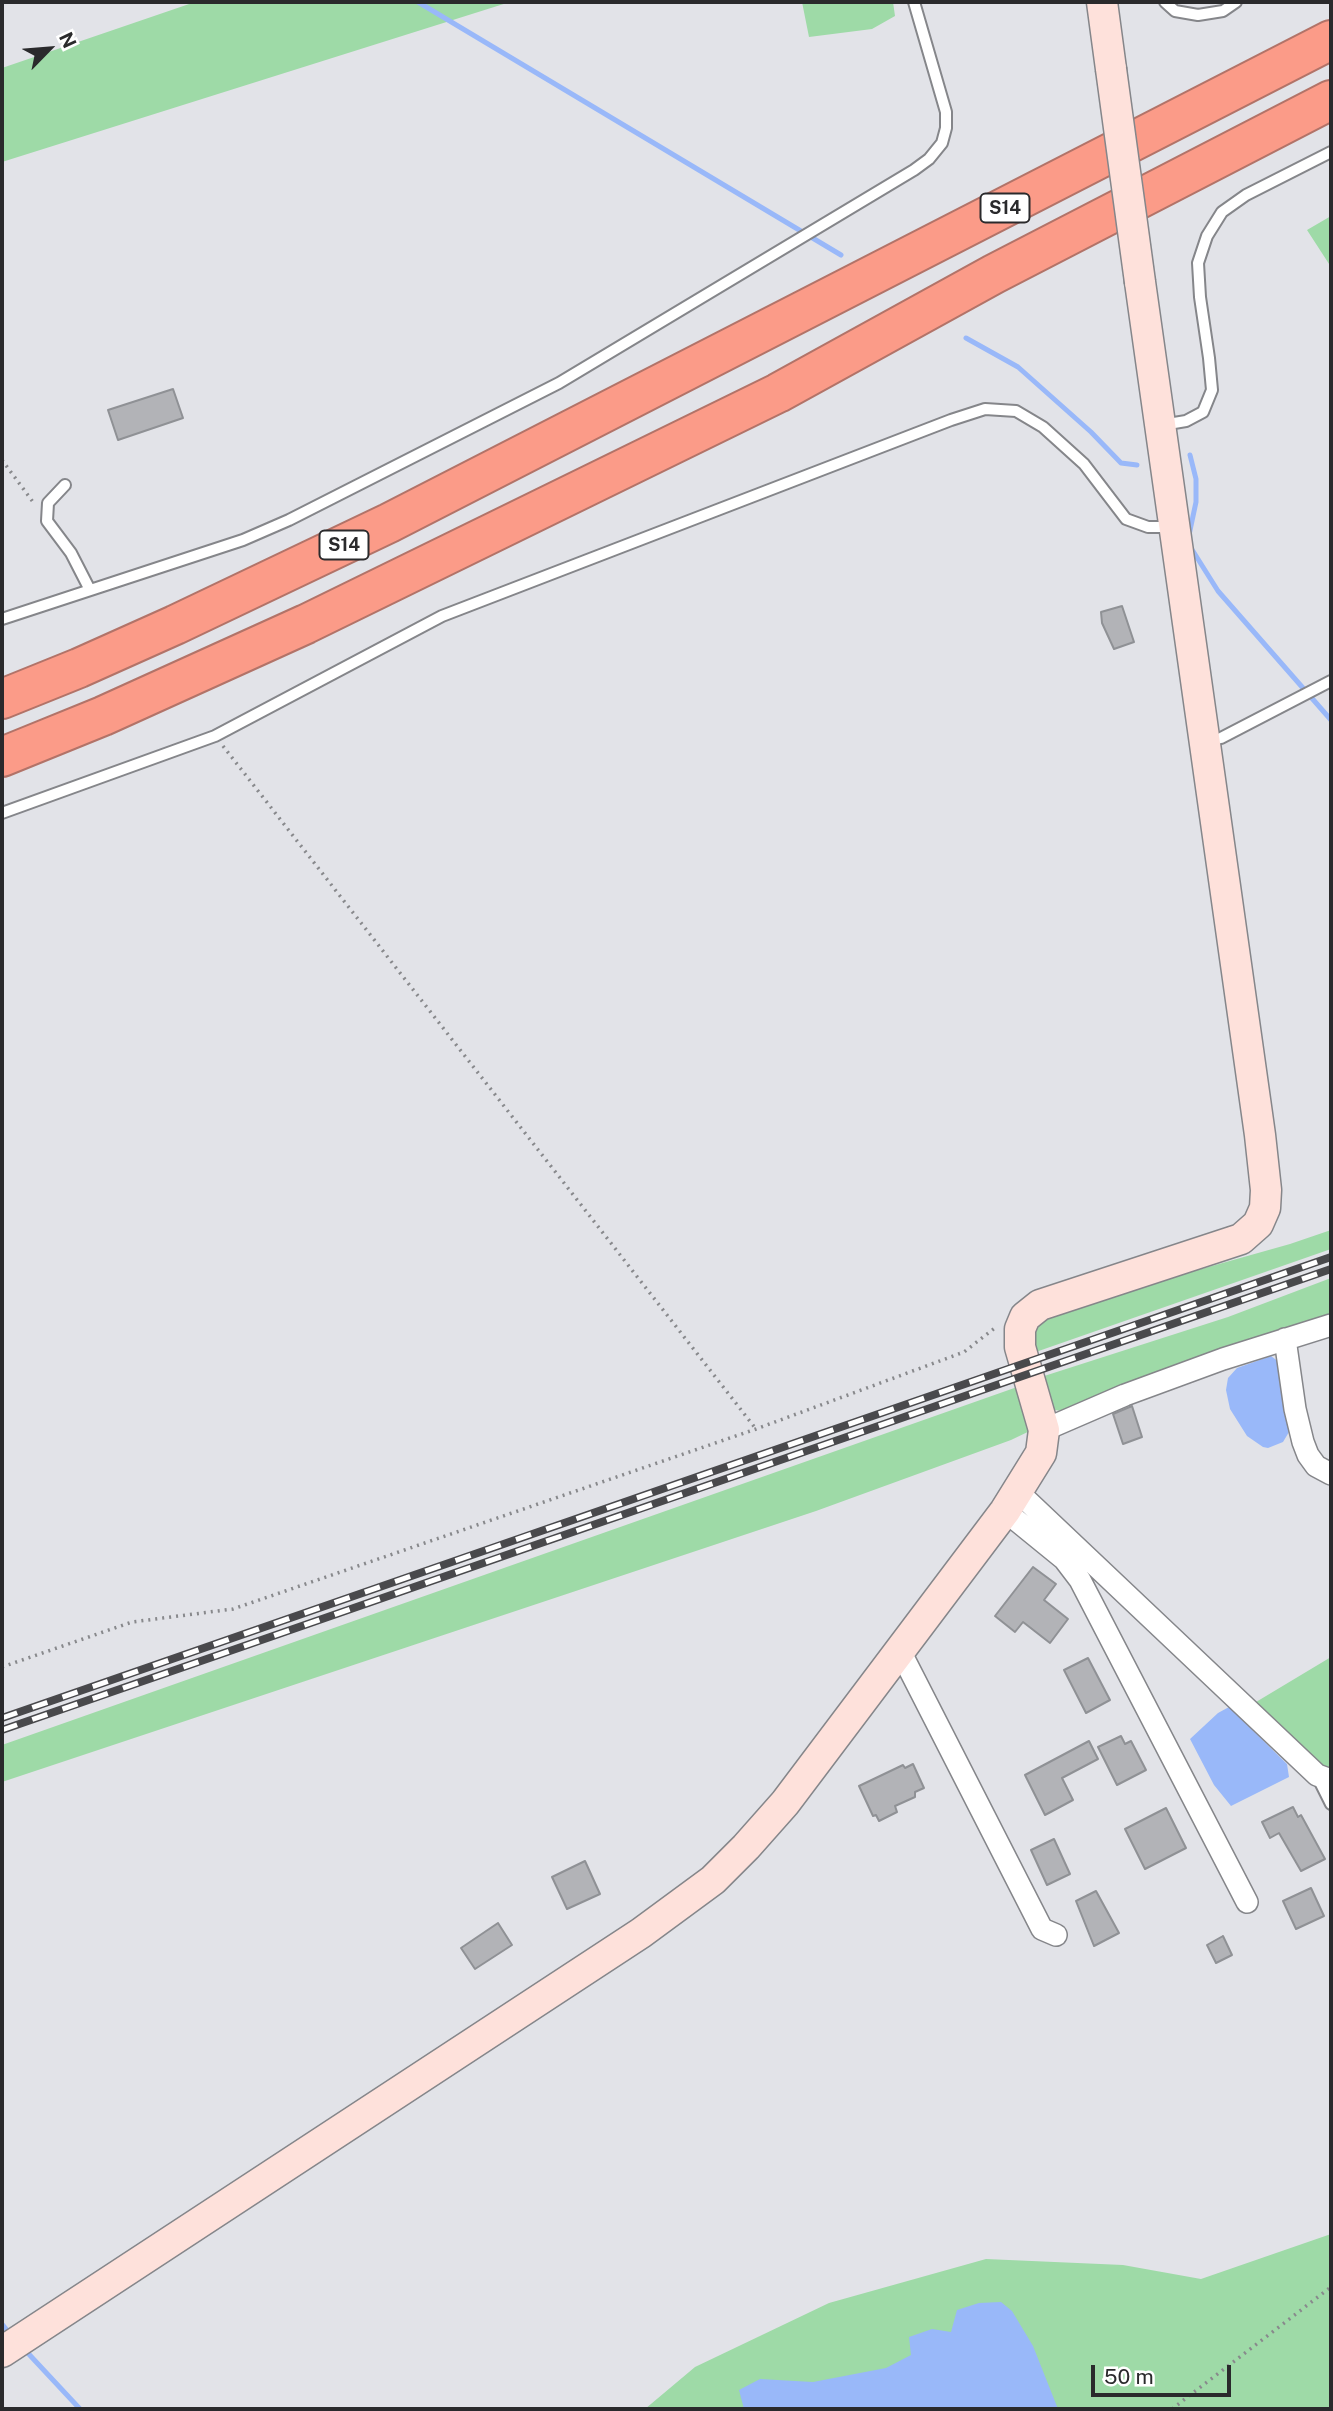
<!DOCTYPE html>
<style>
body{margin:0}
#map{position:relative;width:1333px;height:2411px;overflow:hidden;background:#e2e3e8;font-family:"Public Sans",sans-serif}
canvas{display:block}
.frame{position:absolute;inset:0;border:4px solid #2a2a2c;pointer-events:none}
.north{position:absolute;left:14px;top:14px;width:70px;height:70px;-webkit-text-stroke:5px #fff;paint-order:stroke;rotate:65deg;font-size:19px;font-weight:700;line-height:28px;text-align:center;color:#2a2a2c}
.north::after{content:'';display:block;margin:auto;width:24px;height:32px;background:#2a2a2c;clip-path:polygon(50% 0,100% 100%,50% 72%,0 100%)}
.scale{position:absolute;left:1091px;top:2365px;width:140px;height:32px;box-sizing:border-box;border:4px solid #2a2a2c;border-top:0;padding-left:9px;font-size:21px;line-height:24px;white-space:nowrap;color:#2a2a2c;-webkit-text-stroke:5px #fff;paint-order:stroke}
</style>
<div id="map">
<canvas width="1333" height="2411"></canvas>
<div class="frame"></div>
<div class="north">N</div>
<div class="scale">50 m</div>
</div>
<script>
const ctx = document.querySelector('canvas').getContext('2d');
ctx.lineJoin = 'round';
function fill(path, color) { ctx.fillStyle = color; ctx.fill(path, 'evenodd'); }
const toPath = rows => new Path2D(rows.map(r => 'M' + r).join(''));
function strokePath(path, color, width, dash) { ctx.strokeStyle = color; ctx.lineWidth = width; ctx.lineCap = dash ? 'butt' : 'round'; ctx.setLineDash(dash || []); ctx.stroke(path); }
function label(font, color, halo, rows, align = 'center') {
  ctx.font = font + ' "Public Sans",sans-serif'; ctx.lineWidth = 5; ctx.setLineDash([]); ctx.textBaseline = 'middle'; ctx.strokeStyle = halo; ctx.fillStyle = color; for (const [text, x, y, turn = 0] of rows) {
    ctx.save(); ctx.translate(x, y); ctx.rotate((+turn || 0) * Math.PI / 180); ctx.textAlign = isNaN(turn) ? turn : align; if (halo) ctx.strokeText(text, 0, 0); ctx.fillText(text, 0, 0); ctx.restore();
  }
}
const green = toPath([
 [195,2,510,2,2,162,2,68],
 [802,2,893,2,895,16,872,29,809,37],
 [1331,216,1331,267,1307,230],
 [1331,1230,1331,1249,1030,1354,1026,1340,1045,1313,1290,1244],
 [1331,1278,1331,1315,1073,1408,1061,1411,1050,1409,1038,1378,1228,1317],
 [1020,1386,1034,1429,1011,1440,816,1511,2,1782,2,1745],
 [1331,1657,1331,1769,1320,1764,1256,1702],
 [1331,2234,1331,2409,645,2409,695,2367,829,2303,986,2259,1123,2265,1201,2279]
]);
const water = toPath([
 [1271,1356,1279,1362,1289,1432,1283,1442,1268,1448,1263,1447,1247,1436,1230,1409,1226,1390,1228,1378,1237,1368],
 [1229,1707,1287,1764,1289,1777,1231,1806,1214,1785,1190,1739,1218,1713],
 [1001,2302,1012,2311,1033,2346,1058,2409,744,2409,739,2390,760,2379,813,2382,886,2368,911,2355,909,2337,932,2329,951,2332,957,2310,979,2303]
]);
const stream = toPath([
 [418,2,841,255],
 [966,338,1018,367,1091,432,1121,463,1137,465],
 [1189,535,1196,502,1196,479,1190,455],
 [1191,548,1218,591,1331,720],
 [2,2324,11,2335],
 [25,2350,80,2409]
]);
const building = toPath([
 [173,389,183,418,118,440,108,410,173,389],
 [1122,606,1134,642,1114,649,1102,623,1101,612,1122,606],
 [1132,1406,1142,1437,1123,1444,1113,1414,1132,1406],
 [1033,1567,1056,1584,1044,1600,1068,1619,1050,1643,1023,1622,1015,1632,995,1616,1033,1567],
 [1088,1658,1110,1700,1086,1713,1064,1670,1088,1658],
 [1121,1736,1125,1744,1131,1741,1146,1770,1117,1785,1098,1747,1121,1736],
 [1089,1741,1098,1759,1062,1778,1073,1800,1045,1815,1025,1775,1089,1741],
 [913,1764,924,1788,915,1792,915,1797,895,1806,897,1812,879,1821,876,1815,873,1816,859,1786,903,1765,905,1768,913,1764],
 [1293,1807,1298,1817,1301,1815,1325,1859,1301,1871,1279,1833,1270,1838,1262,1822,1293,1807],
 [1166,1808,1186,1848,1145,1869,1125,1829,1166,1808],
 [1054,1839,1070,1874,1047,1885,1031,1850,1054,1839],
 [585,1861,600,1894,567,1909,552,1877,585,1861],
 [1311,1888,1324,1916,1296,1929,1283,1901,1311,1888],
 [1096,1891,1119,1933,1094,1946,1076,1901,1096,1891],
 [498,1923,512,1945,475,1969,461,1948,498,1923],
 [1223,1936,1232,1955,1216,1963,1207,1945,1223,1936]
]);
const path = toPath([
 [2,460,33,502],
 [223,746,756,1429],
 [2,1667,132,1622,233,1609,756,1429,964,1352,996,1327],
 [1172,2409,1331,2287]
]);
const lane = toPath([
 [1165,2,1175,11,1198,15,1223,11,1236,2],
 [1162,425,1186,421,1203,412,1212,390,1209,358,1200,297,1198,263,1207,236,1222,212,1246,195,1331,152],
 [65,485,48,503,47,521,71,553,90,590],
 [2,619,243,540,289,520,559,383,914,170,929,159,942,143,946,128,946,112,914,2],
 [1205,742,1221,738,1331,681],
 [2,813,215,736,442,616,951,420,985,409,1016,411,1043,427,1084,464,1126,519,1148,527,1172,527],
 [1318,1778,1331,1804]
]);
const street = toPath([
 [1285,1339,1295,1409,1303,1442,1308,1455,1316,1466,1331,1474],
 [1044,1430,1125,1395,1223,1359,1331,1325],
 [1019,1493,1317,1775,1331,1780],
 [1005,1511,1064,1559,1080,1580,1247,1902],
 [900,1651,1042,1929,1056,1935]
]);
const secondary = toPath([
 [1102,2,1111,69],
 [2,2352,641,1933,713,1880,746,1847,785,1803,1005,1511,1041,1453,1044,1430,1020,1347,1020,1329,1025,1317,1040,1305,1241,1239,1258,1224,1265,1208,1266,1190,1260,1135,1140,282]
]);
const highway = toPath([
 [2,699,79,668,175,625,389,523,1331,40],
 [2,757,103,716,306,624,778,393,994,274,1331,100]
]);
const rail = toPath([
 [2,1718,1331,1257],
 [2,1730,1331,1269]
]);
const secondaryBridge = toPath([
 [1111,69,1140,282]
]);
const shields = [
 [1005,208,49],
 [344,545,49]
];
const shieldNames = [
 ["S14",1005,208],
 ["S14",344,545]
];
fill(green, '#9edaa7');
fill(water, '#99b8f9');
strokePath(stream, '#99b8f9', 5);
fill(building, '#b2b3b7');
strokePath(building, '#8f9195', 2);
strokePath(lane, '#85868a', 14);
strokePath(street, '#85868a', 24);
strokePath(secondary, '#85868a', 33);
strokePath(highway, '#b27368', 42);
strokePath(path, '#88898c', 3.5, [2, 5]);
strokePath(lane, '#fff', 10);
strokePath(street, '#fff', 21);
strokePath(secondary, '#fee1db', 30);
strokePath(highway, '#fb9b88', 38);
strokePath(rail, '#49494c', 8);
strokePath(rail, '#fff', 5, [16]);
strokePath(secondaryBridge, '#85868a', 33, []);
strokePath(secondaryBridge, '#fee1db', 30);
for (const [x, y, w] of shields) { const box = new Path2D(); box.roundRect(x - w / 2, y - 14.5, w, 29, 5); ctx.fillStyle = '#fff'; ctx.fill(box); strokePath(box, '#2a2a2c', 2); }
label('bold 18px', '#2a2a2c', null, shieldNames);
</script>
